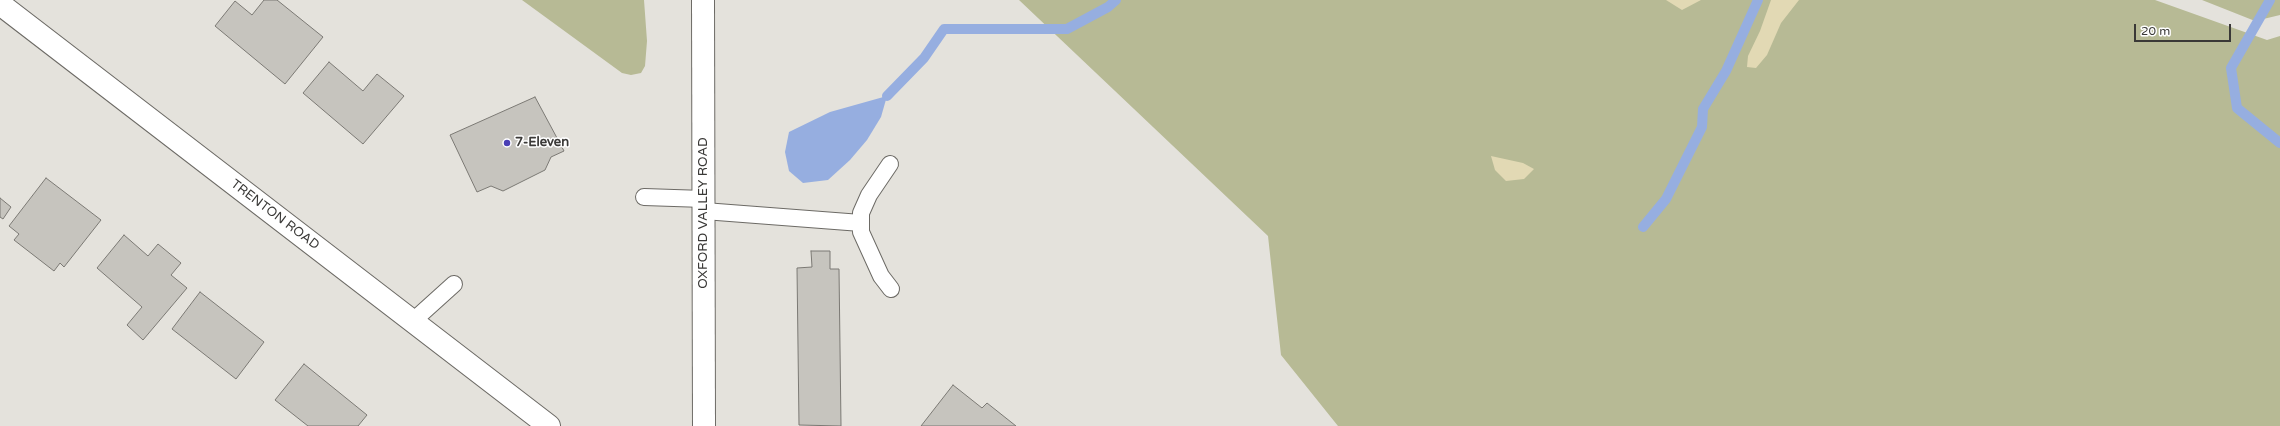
<!DOCTYPE html>
<style>
body{margin:0}
#map{position:relative;width:2280px;height:426px;overflow:hidden;background:#e4e2dc;font-family:"Varela Round",sans-serif}
canvas{display:block}
.scale{position:absolute;left:2134px;top:24px;width:97px;height:18px;box-sizing:border-box;border:2px solid #3a3937;border-top:0;padding-left:5px;font-size:12px;line-height:14px;white-space:nowrap;color:#3a3937;-webkit-text-stroke:3px #fff;paint-order:stroke}
</style>
<div id="map">
<canvas width="2280" height="426"></canvas>
<div class="scale">20 m</div>
</div>
<script>
const ctx = document.querySelector('canvas').getContext('2d');
ctx.lineJoin = 'round';
function fill(path, color) { ctx.fillStyle = color; ctx.fill(path, 'evenodd'); }
const toPath = rows => new Path2D(rows.map(r => 'M' + r).join(''));
function strokePath(path, color, width, dash) { ctx.strokeStyle = color; ctx.lineWidth = width; ctx.lineCap = dash ? 'butt' : 'round'; ctx.setLineDash(dash || []); ctx.stroke(path); }
function label(font, color, halo, rows, align = 'center') {
  ctx.font = font + ' "Varela Round",sans-serif'; ctx.lineWidth = 3; ctx.setLineDash([]); ctx.textBaseline = 'middle'; ctx.strokeStyle = halo; ctx.fillStyle = color; for (const [text, x, y, turn = 0] of rows) {
    ctx.save(); ctx.translate(x, y); ctx.rotate((+turn || 0) * Math.PI / 180); ctx.textAlign = isNaN(turn) ? turn : align; if (halo) ctx.strokeText(text, 0, 0); ctx.fillText(text, 0, 0); ctx.restore();
  }
}
const green = toPath([
 [522,0,644,0,647,41,645,66,641,73,631,75,622,73],
 [1019,0,2155,0,2267,40,2280,36,2280,426,1338,426,1281,355,1268,236],
 [2202,0,2280,0,2280,15,2255,21]
]);
const sand = toPath([
 [1666,0,1701,0,1682,10],
 [1771,0,1799,0,1781,23,1767,55,1756,68,1747,67,1748,56,1760,31],
 [1491,156,1523,163,1534,169,1524,179,1506,181,1495,170]
]);
const water = toPath([
 [887,96,881,117,867,140,850,160,828,180,803,183,789,171,785,152,789,132,830,112]
]);
const stream = toPath([
 [2270,0,2231,68,2237,108,2280,143],
 [887,96,924,58,944,29,1067,29,1108,7,1116,0],
 [1643,227,1666,199,1702,127,1703,109,1726,71,1758,0]
]);
const building = toPath([
 [264,0,277,0,323,37,285,84,215,26,235,1,252,15,264,0],
 [329,62,363,91,377,74,404,96,363,144,303,93,329,62],
 [535,97,564,151,551,157,545,170,503,191,491,186,477,192,450,135,535,97],
 [46,178,101,220,64,267,60,263,54,271,14,240,19,234,9,226,46,178],
 [0,198,11,207,3,219,0,217,0,198],
 [124,235,148,256,158,244,181,263,171,275,187,288,143,340,127,325,142,307,97,268,124,235],
 [811,251,830,251,830,269,839,269,841,426,799,425,797,268,812,267,811,251],
 [200,292,264,342,236,379,172,329,200,292],
 [304,364,367,415,358,426,308,426,275,400,304,364],
 [953,385,982,408,987,403,1016,426,921,426,953,385]
]);
const lane = toPath([
 [890,164,869,195,861,213,861,232,881,276,891,289],
 [644,197,704,199],
 [704,211,861,223],
 [413,321,454,284]
]);
const secondary = toPath([
 [0,4,549,426]
]);
const primary = toPath([
 [703,0,704,426]
]);
const markers = [
 [507,143,4,"#4a3fb5"]
];
const poiNames = [
 ["7-Eleven",515,143]
];
const streetNames = [
 ["OXFORD VALLEY ROAD",704,213,-90],
 ["TRENTON ROAD",275,215,37]
];
fill(green, '#b7ba95');
fill(sand, '#e2d9b4');
fill(water, '#96aee0');
strokePath(stream, '#96aee0', 10);
fill(building, '#c6c4be');
strokePath(building, '#7b7974', 1);
strokePath(lane, '#6c6a65', 18);
strokePath(secondary, '#6c6a65', 24);
strokePath(primary, '#6c6a65', 24);
strokePath(lane, '#fff', 16);
strokePath(secondary, '#fff', 22);
strokePath(primary, '#fff', 22);
for (const [x, y, r, color] of markers) { const dot = new Path2D(); dot.arc(x, y, r, 0, 2 * Math.PI); ctx.fillStyle = color; ctx.fill(dot); strokePath(dot, '#fff', 1.5); }
label('bold 13px', '#3a3937', '#fff', poiNames, 'left');
label('13px', '#3a3937', '#fff', streetNames);
</script>
